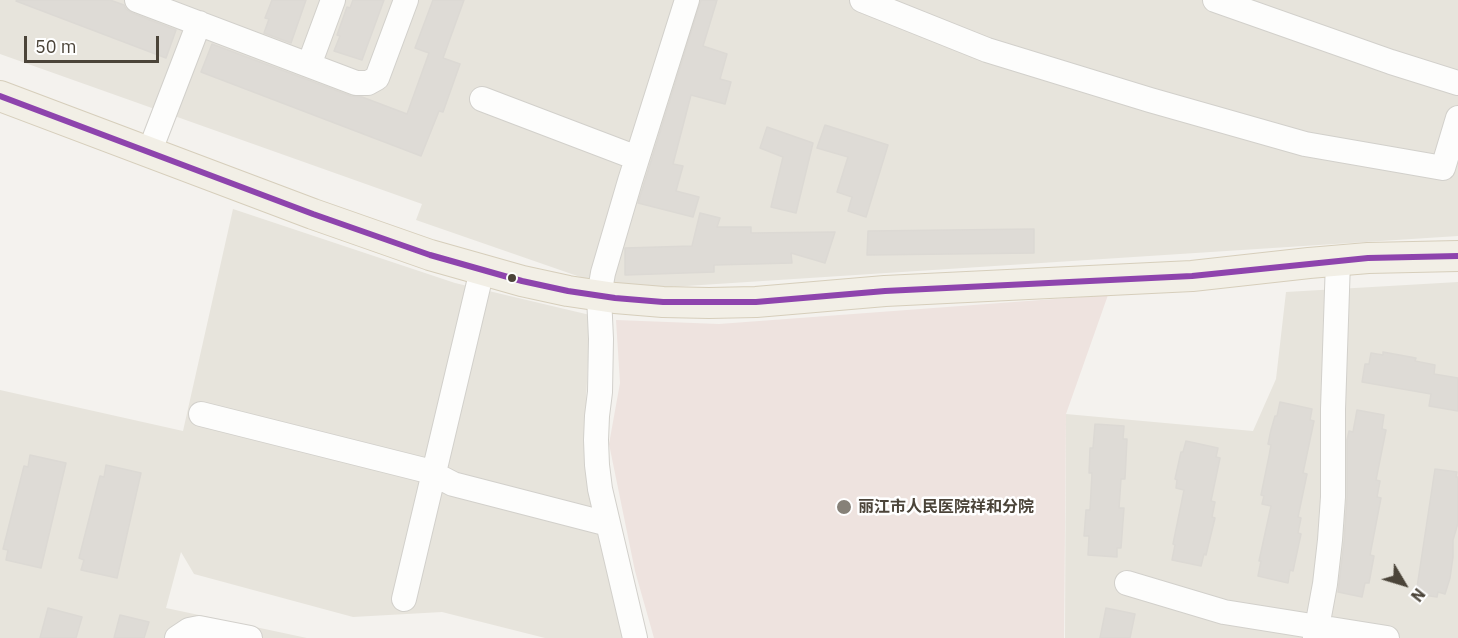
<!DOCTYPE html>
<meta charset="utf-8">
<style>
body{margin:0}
#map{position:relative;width:1458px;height:638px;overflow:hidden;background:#f4f2ee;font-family:"IBM Plex Sans",sans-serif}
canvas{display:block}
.north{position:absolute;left:1374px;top:554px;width:60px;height:60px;-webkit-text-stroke:4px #fff;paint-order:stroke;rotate:128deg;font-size:16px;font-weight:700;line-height:24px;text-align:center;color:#4b4439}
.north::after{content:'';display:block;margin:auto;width:21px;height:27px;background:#4b4439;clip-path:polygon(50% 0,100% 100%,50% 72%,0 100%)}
.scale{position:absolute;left:24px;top:36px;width:135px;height:27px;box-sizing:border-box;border:3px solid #4b4439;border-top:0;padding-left:8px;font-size:18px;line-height:21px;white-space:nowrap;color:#4b4439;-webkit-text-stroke:4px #fff;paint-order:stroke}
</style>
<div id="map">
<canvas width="1458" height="638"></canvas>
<div class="north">N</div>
<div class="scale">50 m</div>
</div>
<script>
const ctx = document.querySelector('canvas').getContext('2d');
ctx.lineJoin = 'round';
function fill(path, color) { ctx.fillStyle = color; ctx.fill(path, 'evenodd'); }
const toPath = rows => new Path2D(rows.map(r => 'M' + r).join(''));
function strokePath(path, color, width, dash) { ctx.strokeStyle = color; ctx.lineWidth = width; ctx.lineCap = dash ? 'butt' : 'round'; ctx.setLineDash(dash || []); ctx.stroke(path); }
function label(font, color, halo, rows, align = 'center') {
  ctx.font = font + ' "IBM Plex Sans","Noto Sans SC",sans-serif'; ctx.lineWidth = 5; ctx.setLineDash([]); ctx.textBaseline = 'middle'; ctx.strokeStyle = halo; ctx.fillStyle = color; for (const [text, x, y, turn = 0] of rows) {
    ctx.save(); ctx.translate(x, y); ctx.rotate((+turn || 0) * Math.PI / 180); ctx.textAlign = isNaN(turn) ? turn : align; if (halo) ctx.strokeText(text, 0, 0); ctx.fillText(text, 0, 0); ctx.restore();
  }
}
const residential = toPath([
 [0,0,1458,0,1458,236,624,290,589,280,416,220,422,204,0,54],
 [233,209,455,283,590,315,586,403,596,512,626,638,545,638,442,612,353,617,194,574,181,552,166,608,307,638,0,638,0,390,183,431],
 [1458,282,1458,638,1065,638,1066,414,1253,431,1276,379,1286,292]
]);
const medical = toPath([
 [1108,295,1066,414,1064,638,654,638,635,571,609,444,620,383,616,320,719,324]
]);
const building = toPath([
 [17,0,110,0,124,5,126,9,132,13,176,30,166,58,16,1,17,0],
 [272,0,306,0,291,43,264,33,269,19,265,18,272,0],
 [353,0,384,0,362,60,334,51,340,36,337,35,347,7,350,8,353,0],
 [433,0,464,0,443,58,460,64,443,112,439,111,421,156,201,72,212,44,351,96,362,97,407,114,429,53,415,48,433,0],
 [701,0,717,0,703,46,727,54,720,79,731,82,725,104,691,95,673,164,683,166,676,191,699,197,693,217,638,203,701,0],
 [825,125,888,145,866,217,848,211,852,197,837,192,848,157,817,148,825,125],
 [767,127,813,143,796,213,771,207,783,157,760,148,767,127],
 [700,213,720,218,717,227,751,227,751,233,835,232,825,263,791,253,792,263,714,265,714,272,625,275,625,248,692,246,700,213],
 [1034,229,1034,253,867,255,868,231,1034,229],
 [1383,352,1416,358,1415,361,1435,365,1434,374,1458,378,1458,411,1429,406,1431,394,1362,382,1365,364,1369,364,1371,353,1383,355,1383,352],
 [1280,402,1312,409,1310,420,1314,421,1303,473,1307,474,1298,517,1301,518,1298,533,1301,534,1293,571,1290,570,1288,583,1258,576,1261,561,1259,561,1271,506,1262,504,1264,496,1261,495,1269,456,1271,445,1268,444,1271,430,1275,416,1277,416,1280,402],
 [1357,410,1384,415,1382,429,1386,430,1376,480,1380,481,1377,497,1381,498,1370,555,1374,556,1369,583,1365,583,1362,597,1338,592,1344,542,1347,498,1347,440,1349,431,1353,432,1357,410],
 [1095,424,1124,426,1123,439,1127,439,1125,479,1121,479,1119,508,1124,508,1121,548,1117,548,1117,557,1088,555,1089,536,1084,536,1086,510,1090,510,1092,473,1089,473,1090,448,1093,448,1095,424],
 [1186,441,1218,448,1216,457,1220,458,1211,501,1215,502,1212,517,1215,518,1206,555,1204,554,1201,566,1172,560,1175,545,1173,544,1184,490,1176,488,1177,480,1175,479,1181,452,1183,452,1186,441],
 [30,455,66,463,41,568,6,560,8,550,3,549,24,466,28,467,30,455],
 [106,465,141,473,117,578,81,570,84,560,79,558,100,476,104,477,106,465],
 [1435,469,1457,472,1456,477,1458,477,1458,523,1453,540,1453,557,1450,578,1445,594,1438,592,1437,597,1416,594,1435,469],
 [48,608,82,617,76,638,40,638,48,608],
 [1106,608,1135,614,1130,638,1100,638,1106,608],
 [120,615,149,622,144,638,114,638,120,615]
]);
const minor = toPath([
 [137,0,356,83,368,83,377,78,406,0],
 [862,0,987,50,1150,100,1305,144,1443,168,1458,118],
 [1215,0,1391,62,1458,83],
 [309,65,333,0],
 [482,99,637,158],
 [149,153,199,23],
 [201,414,428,471,453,484,608,524],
 [1127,583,1224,612,1387,638],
 [404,599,482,270],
 [177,638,189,630,199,628,250,638],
 [635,638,600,489,597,465,596,440,597,416,600,392,601,339,599,296,603,273,630,181,687,0],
 [1315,638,1325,584,1330,540,1333,497,1333,409,1338,261]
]);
const major = toPath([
 [0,96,313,214,430,255,522,281,568,291,615,298,663,302,709,303,756,302,885,291,1192,276,1309,263,1368,258,1458,256]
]);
const bus1 = toPath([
 [0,96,313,214,430,255,522,281,568,291,615,298,663,302,756,302,885,291,1192,276,1368,258,1458,256]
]);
const markers = [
 [512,278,5,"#4b4439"],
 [844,507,8,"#868178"]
];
const poiNames = [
 ["丽江市人民医院祥和分院",858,507]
];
fill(residential, '#e7e4dc');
fill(medical, '#eee3df');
fill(building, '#dedbd6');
strokePath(building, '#dcd9d4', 1.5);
strokePath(minor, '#d2d0cb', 26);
strokePath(major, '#d6cebb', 32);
strokePath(minor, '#fdfdfc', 24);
strokePath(major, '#f2efe6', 30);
strokePath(bus1, '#8e44ad', 6);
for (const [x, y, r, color] of markers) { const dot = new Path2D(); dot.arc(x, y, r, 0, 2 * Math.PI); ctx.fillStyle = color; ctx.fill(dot); strokePath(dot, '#fff', 2); }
label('bold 16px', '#4b4439', '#fff', poiNames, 'left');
</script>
